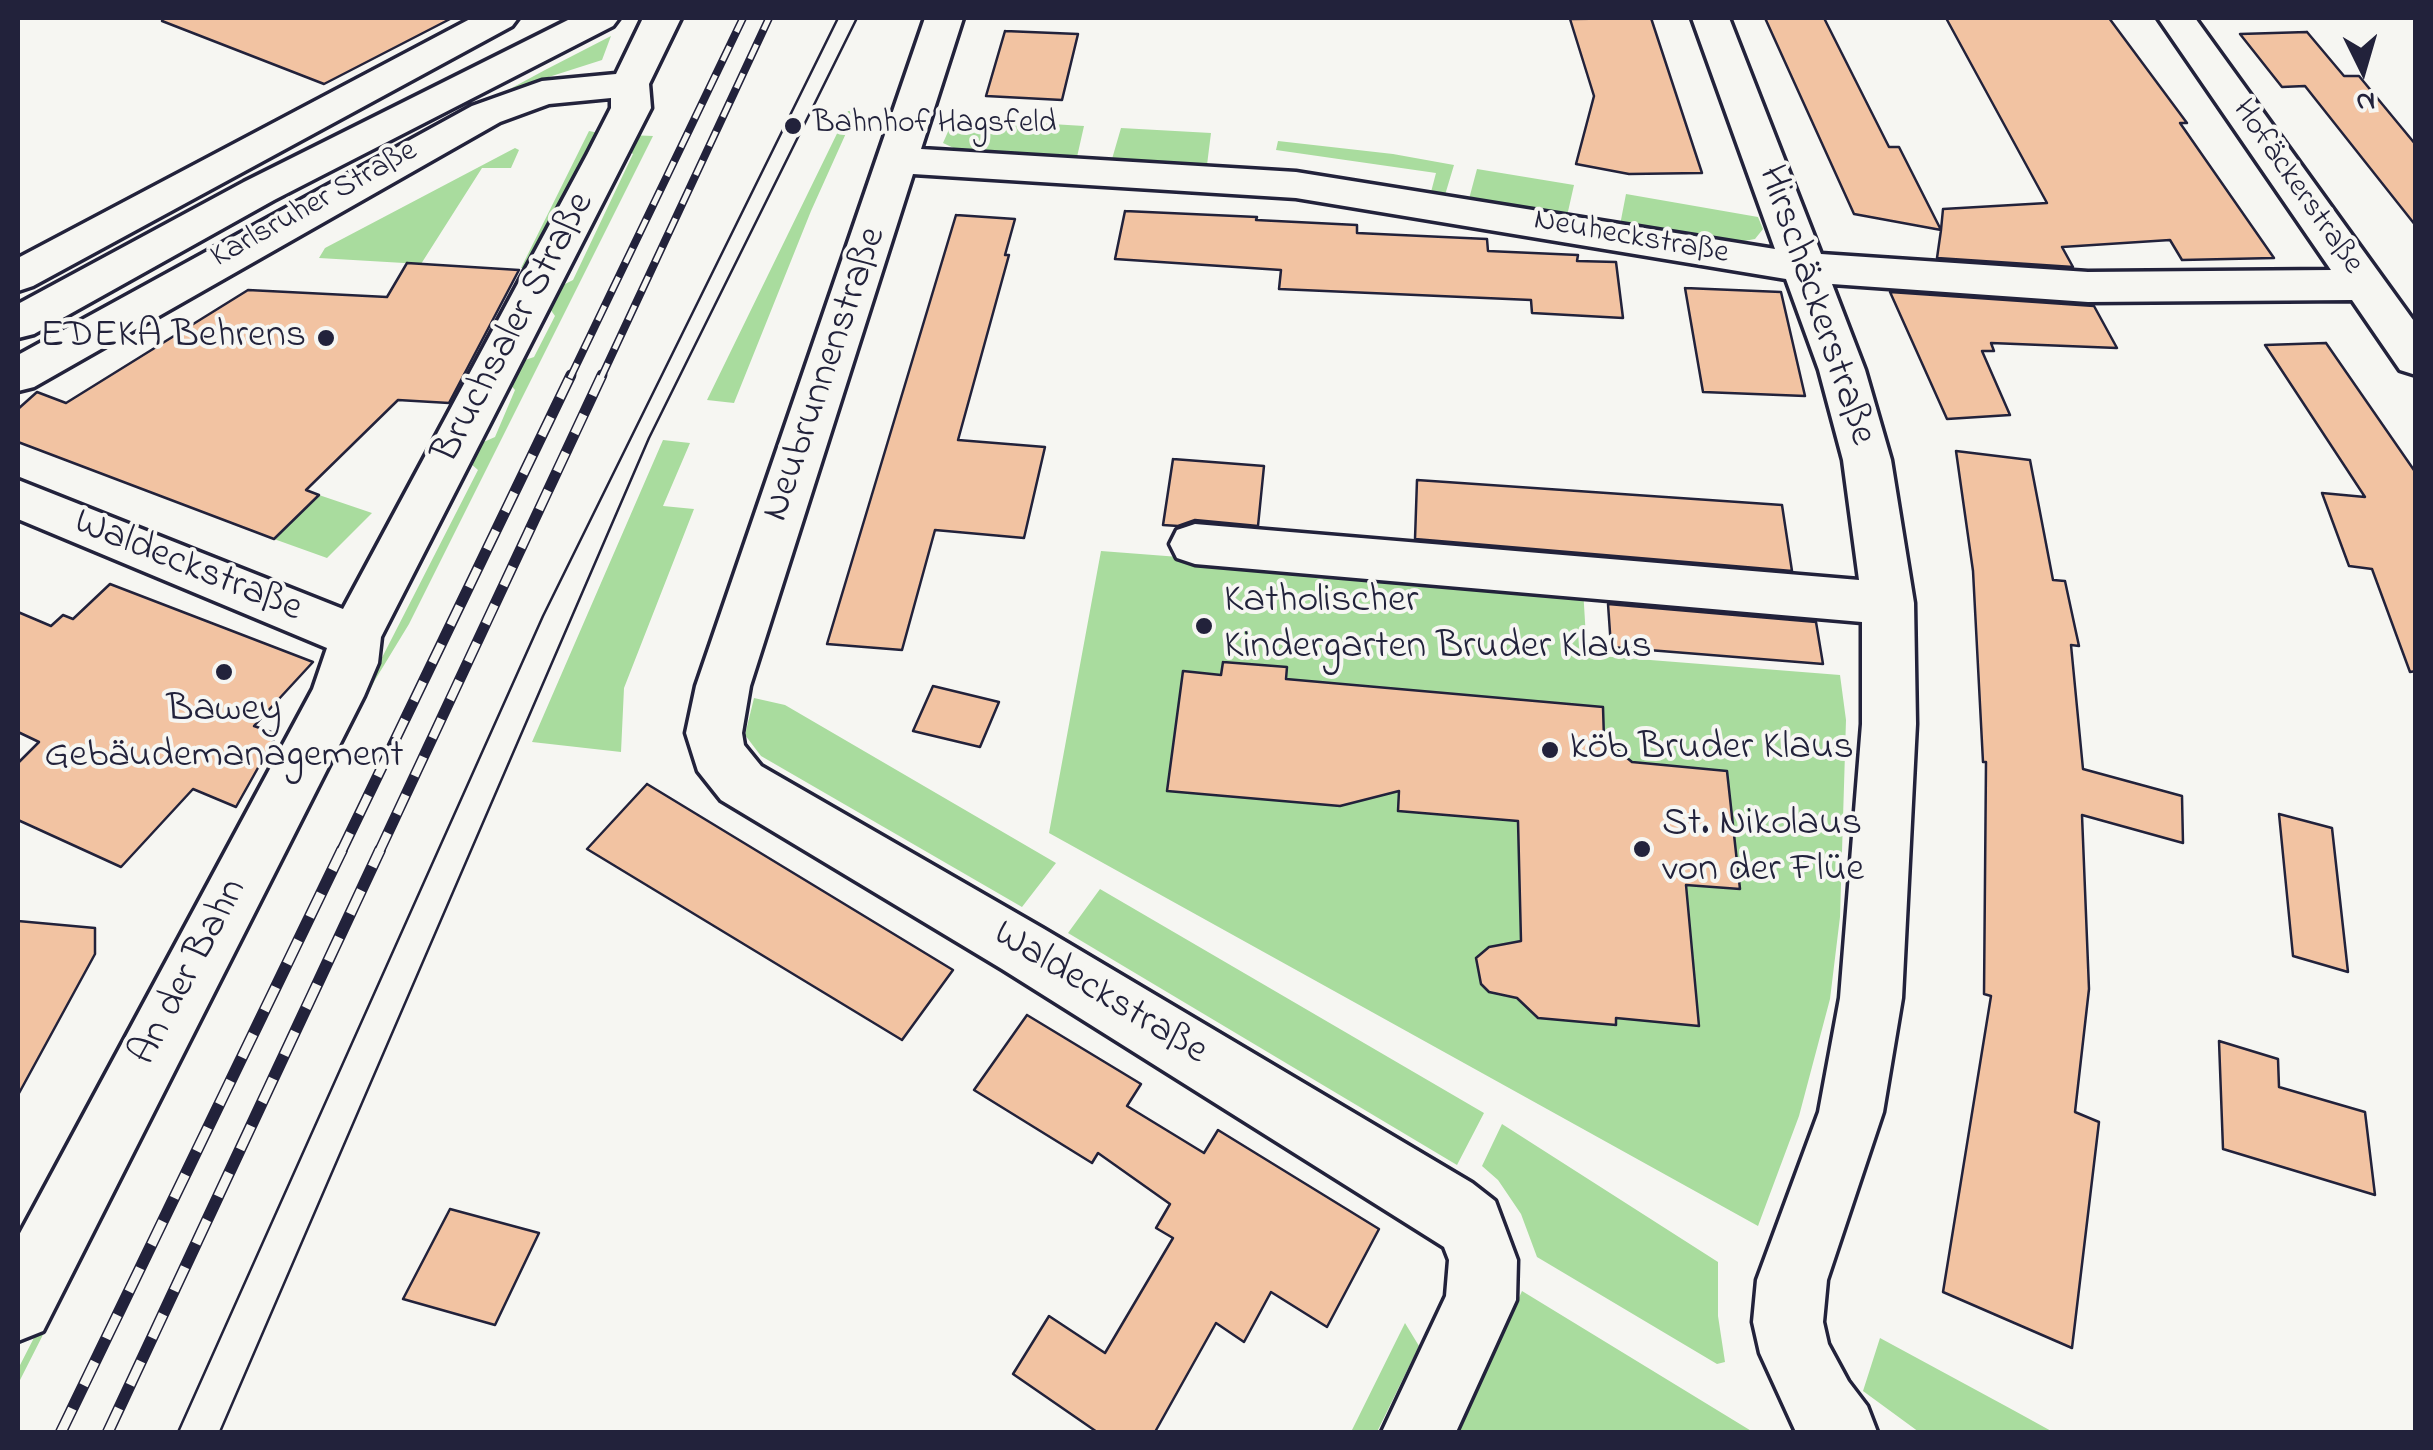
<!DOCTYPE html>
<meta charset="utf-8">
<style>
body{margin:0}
#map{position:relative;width:2433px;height:1450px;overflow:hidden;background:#f6f6f2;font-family:"Indie Flower",sans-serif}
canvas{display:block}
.frame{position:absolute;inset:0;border:20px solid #22223b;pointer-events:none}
.north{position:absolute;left:2313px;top:20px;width:100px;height:100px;-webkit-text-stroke:8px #f6f6f2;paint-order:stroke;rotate:175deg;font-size:28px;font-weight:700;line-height:40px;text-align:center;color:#22223b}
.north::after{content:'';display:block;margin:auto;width:35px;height:45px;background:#22223b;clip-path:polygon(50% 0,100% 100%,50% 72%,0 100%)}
</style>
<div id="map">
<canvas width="2433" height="1450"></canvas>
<div class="frame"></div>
<div class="north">N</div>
</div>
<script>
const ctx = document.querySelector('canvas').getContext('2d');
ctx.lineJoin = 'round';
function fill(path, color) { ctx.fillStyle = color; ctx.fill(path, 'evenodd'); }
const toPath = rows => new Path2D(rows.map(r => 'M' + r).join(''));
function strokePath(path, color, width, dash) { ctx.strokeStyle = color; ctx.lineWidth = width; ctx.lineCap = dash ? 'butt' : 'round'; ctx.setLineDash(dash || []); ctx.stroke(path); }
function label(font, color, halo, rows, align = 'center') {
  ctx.font = font + ' "Indie Flower",sans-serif'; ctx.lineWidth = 8; ctx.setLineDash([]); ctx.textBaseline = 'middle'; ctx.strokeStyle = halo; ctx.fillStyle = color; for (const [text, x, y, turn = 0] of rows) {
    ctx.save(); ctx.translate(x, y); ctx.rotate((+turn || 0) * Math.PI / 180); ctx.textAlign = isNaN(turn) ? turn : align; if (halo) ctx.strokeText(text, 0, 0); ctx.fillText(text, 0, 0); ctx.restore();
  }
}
const green = toPath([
 [611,36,602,60,508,90,545,70],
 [848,111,856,111,811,211,734,403,707,400],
 [954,118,1084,126,1077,157,960,151,943,143],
 [1121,128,1211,133,1207,165,1112,159],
 [589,131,599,133,530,268,521,268],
 [628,135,653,136,409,624,375,680,18,1384,18,1369,478,470,470,463,479,444,495,437,515,390,509,383,519,362,534,357,555,316,550,309,561,286,573,280,633,154,623,147],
 [1278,141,1393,154,1454,165,1445,195,1431,192,1436,173,1276,150],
 [515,148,519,150,511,168,482,168,421,264,319,258,325,248],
 [1477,169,1574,185,1567,216,1469,199],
 [1626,194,1758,217,1763,229,1755,239,1733,243,1620,225],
 [663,440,690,443,663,506,694,509,624,688,621,752,532,742],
 [319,495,372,513,327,558,274,539],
 [1101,551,1583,588,1587,655,1840,675,1846,720,1840,917,1830,999,1799,1116,1758,1226,1049,833],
 [754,698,785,705,1056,863,1022,907,761,756,745,735],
 [1100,889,1484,1113,1457,1165,1068,933],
 [1502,1124,1718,1262,1718,1316,1725,1362,1717,1364,1537,1257,1521,1214,1498,1180,1482,1166],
 [1522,1291,1753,1432,1458,1432],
 [1405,1323,1419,1346,1377,1432,1351,1432],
 [1880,1338,2013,1410,2053,1432,1919,1432,1863,1391]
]);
const building = toPath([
 [163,18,452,18,324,84,162,21,163,18],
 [1651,18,1702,173,1629,174,1576,164,1594,96,1570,19,1651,18],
 [1765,18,1824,18,1889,147,1899,147,1941,230,1943,209,2047,203,1946,18,2109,18,2187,123,2180,123,2274,258,2182,260,2170,240,2062,247,2073,267,1937,258,1941,230,1854,214,1765,18],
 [1005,31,1078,34,1062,100,986,96,1005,31],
 [2307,32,2344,76,2359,76,2416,145,2416,226,2305,86,2282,87,2240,34,2307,32],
 [1125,211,1257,217,1256,220,1357,225,1357,233,1487,239,1488,251,1578,255,1577,261,1616,262,1623,318,1532,313,1531,300,1279,289,1281,270,1115,259,1125,211],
 [956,215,1015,219,1005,255,1009,255,958,440,1045,447,1024,538,935,530,902,650,827,644,956,215],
 [407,263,519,270,449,403,398,400,306,490,319,495,274,539,18,442,18,409,37,392,66,403,248,290,387,297,407,263],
 [1685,288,1781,292,1805,396,1703,392,1685,288],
 [1890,292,2094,306,2117,348,1991,343,1994,351,1982,351,2010,415,1947,419,1890,292],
 [2326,343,2416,473,2416,671,2410,672,2372,569,2349,566,2322,493,2365,497,2265,345,2326,343],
 [1956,451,2030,460,2053,580,2065,581,2079,646,2071,645,2083,769,2182,796,2183,843,2082,815,2089,989,2075,1112,2099,1122,2072,1348,1943,1292,1991,996,1984,994,1986,762,1983,762,1973,571,1956,451],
 [1173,459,1264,466,1258,526,1195,520,1178,526,1163,525,1173,459],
 [1417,480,1782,505,1792,571,1415,539,1417,480],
 [110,584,313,662,254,726,277,734,236,807,193,789,121,867,18,820,18,763,39,742,18,732,18,612,51,626,63,615,73,619,110,584],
 [1608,604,1816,622,1823,664,1611,647,1608,604],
 [1223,662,1287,667,1286,679,1603,707,1604,739,1632,762,1727,771,1740,889,1686,885,1699,1026,1616,1018,1616,1025,1538,1018,1517,998,1489,992,1481,984,1476,958,1489,947,1521,941,1518,821,1398,811,1399,791,1340,806,1167,791,1183,671,1221,675,1223,662],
 [933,686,999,702,980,747,913,731,933,686],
 [647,784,953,970,902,1040,587,849,647,784],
 [2279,814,2332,828,2348,972,2293,956,2279,814],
 [18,921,95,928,95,954,18,1095,18,921],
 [1027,1015,1141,1084,1127,1106,1204,1153,1218,1130,1379,1229,1327,1327,1271,1292,1244,1342,1216,1323,1155,1432,1097,1432,1013,1374,1049,1316,1105,1353,1173,1238,1156,1228,1170,1204,1098,1153,1092,1163,974,1090,1027,1015],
 [2219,1041,2278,1059,2279,1087,2365,1112,2375,1195,2223,1149,2219,1041],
 [450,1209,539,1233,495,1325,403,1299,450,1209]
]);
const minor = toPath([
 [472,18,518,18,512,26,33,286,18,291,18,258,472,18],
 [572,18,619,18,613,26,274,200,34,334,18,338,18,304,244,182,572,18],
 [643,18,681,18,649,84,651,108,381,637,378,663,364,696,43,1331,18,1341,18,1237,313,689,327,648,18,519,18,480,343,609,587,155,611,108,611,98,549,104,500,122,34,387,18,391,18,355,472,106,542,81,616,74,643,18],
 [925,18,963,18,921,149,1296,172,1775,249,1692,18,1729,18,1821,254,2088,272,2331,270,2158,18,2195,18,2416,324,2416,375,2400,370,2352,300,2088,302,1832,284,1865,370,1891,460,1914,603,1916,724,1902,998,1883,1112,1827,1280,1823,1322,1828,1344,1848,1381,1867,1406,1877,1432,1796,1432,1760,1353,1753,1322,1757,1280,1819,1112,1840,998,1862,724,1862,622,1195,564,1177,558,1170,544,1177,530,1195,524,1859,580,1843,460,1819,370,1786,279,1296,198,913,174,750,686,742,733,744,745,761,766,1044,929,1472,1183,1495,1201,1517,1260,1516,1300,1456,1432,1382,1432,1446,1296,1449,1260,1444,1247,1002,969,721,800,698,771,686,733,696,686,925,18]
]);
const tram = toPath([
 [178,1432,543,616,838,18],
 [220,1432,649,438,857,18]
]);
const railFar2 = toPath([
 [570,378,743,18],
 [601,378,769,18]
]);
const railFar1 = toPath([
 [341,852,571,375],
 [379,852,602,375]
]);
const rail = toPath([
 [61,1432,342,850],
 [108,1432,380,850]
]);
const markers = [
 [793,126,10,"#22223b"],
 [326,338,10,"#22223b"],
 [1204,626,10,"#22223b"],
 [224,672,10,"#22223b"],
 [1550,750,10,"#22223b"],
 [1642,849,10,"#22223b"]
];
const farPoinames = [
 ["Bahnhof Hagsfeld",813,126]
];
const farStreetnames = [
 ["Hofäckerstraße",2296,188,55],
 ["Karlsruher Straße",315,206,-29],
 ["Neuheckstraße",1631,239,10]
];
const streetNames = [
 ["Hirschäckerstraße",1814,306,71],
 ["Bruchsaler Straße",516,329,-62],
 ["Neubrunnenstraße",827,375,-71],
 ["Waldeckstraße",187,568,22],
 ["An der Bahn",191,973,-62],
 ["Waldeckstraße",1099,995,31]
];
const poiNames = [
 ["EDEKA Behrens",306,338,"right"],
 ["Katholischer",1224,603],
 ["Kindergarten Bruder Klaus",1224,649],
 ["Bawey",224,712,"center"],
 ["Gebäudemanagement",224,758,"center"],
 ["köb Bruder Klaus",1570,750],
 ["St. Nikolaus",1662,826],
 ["von der Flüe",1662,872]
];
fill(green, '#a9dc9e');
fill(building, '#f2c3a2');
strokePath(building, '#22223b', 2.5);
strokePath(minor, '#22223b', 7);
fill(minor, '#f6f6f2');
strokePath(tram, '#22223b', 2.5);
strokePath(railFar2, '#22223b', 8);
strokePath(railFar1, '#22223b', 11);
strokePath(rail, '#22223b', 12);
strokePath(railFar2, '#f6f6f2', 5, [16]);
strokePath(railFar1, '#f6f6f2', 8, [21]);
strokePath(rail, '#f6f6f2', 9, [26]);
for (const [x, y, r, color] of markers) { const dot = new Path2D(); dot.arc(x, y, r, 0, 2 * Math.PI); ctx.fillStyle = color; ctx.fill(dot); strokePath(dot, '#f6f6f2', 4); }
label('32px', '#22223b', '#f6f6f2', farPoinames, 'left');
label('32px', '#22223b', '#f6f6f2', farStreetnames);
label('40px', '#22223b', '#f6f6f2', streetNames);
label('40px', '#22223b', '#f6f6f2', poiNames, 'left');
</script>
